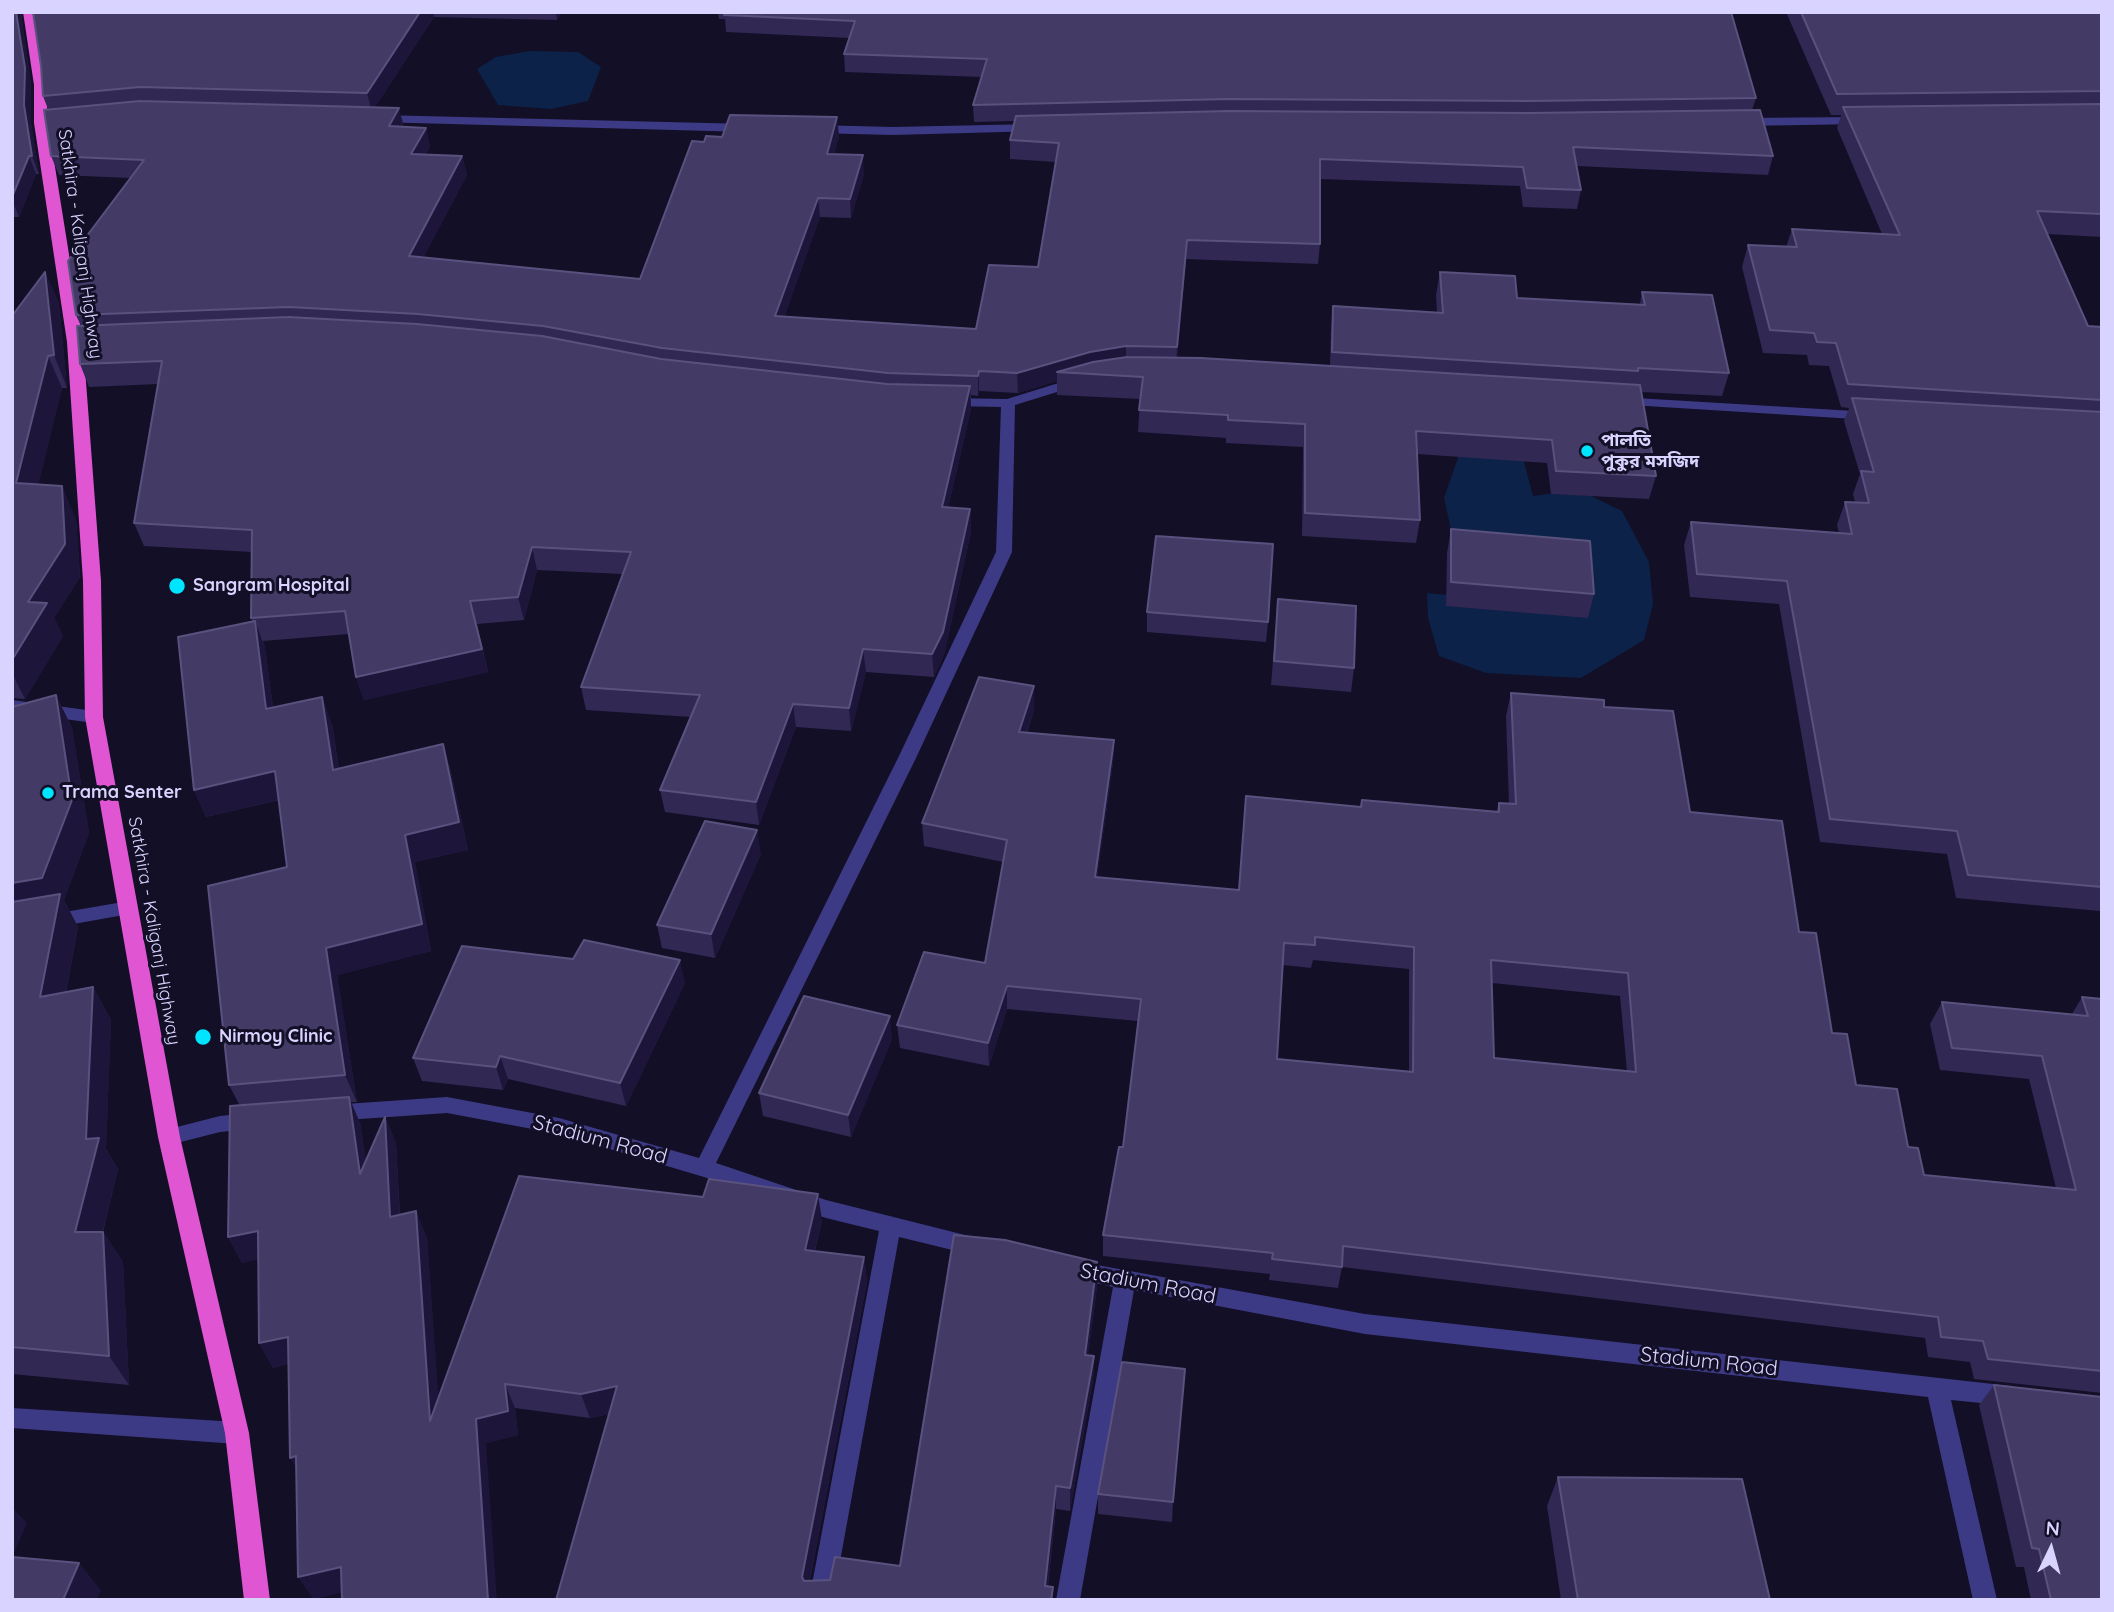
<!DOCTYPE html>
<meta charset="utf-8">
<style>
body{margin:0}
#map{position:relative;width:2114px;height:1612px;overflow:hidden;background:#130f26;font-family:Quicksand,sans-serif}
canvas{display:block}
.frame{position:absolute;inset:0;border:14px solid #d9d4ff;pointer-events:none}
.north{position:absolute;left:2016px;top:1514px;width:70px;height:70px;-webkit-text-stroke:5px #130f26;paint-order:stroke;rotate:5deg;font-size:19px;font-weight:700;line-height:28px;text-align:center;color:#d9d4ff}
.north::after{content:'';display:block;margin:auto;width:24px;height:32px;background:#d9d4ff;clip-path:polygon(50% 0,100% 100%,50% 72%,0 100%)}
</style>
<div id="map">
<canvas width="2114" height="1612"></canvas>
<div class="frame"></div>
<div class="north">N</div>
</div>
<script>
const ctx = document.querySelector('canvas').getContext('2d');
ctx.lineJoin = 'round';
function fill(path, color) { ctx.fillStyle = color; ctx.fill(path, 'evenodd'); }
const toPath = rows => new Path2D(rows.map(r => 'M' + r).join(''));
function strokePath(path, color, width, dash) { ctx.strokeStyle = color; ctx.lineWidth = width; ctx.lineCap = dash ? 'butt' : 'round'; ctx.setLineDash(dash || []); ctx.stroke(path); }
function label(font, color, halo, rows, align = 'center') {
  ctx.font = font + ' Quicksand,"Noto Sans Bengali",sans-serif'; ctx.lineWidth = 6; ctx.setLineDash([]); ctx.textBaseline = 'middle'; ctx.strokeStyle = halo; ctx.fillStyle = color; for (const [text, x, y, turn = 0] of rows) {
    ctx.save(); ctx.translate(x, y); ctx.rotate((+turn || 0) * Math.PI / 180); ctx.textAlign = isNaN(turn) ? turn : align; if (halo) ctx.strokeText(text, 0, 0); ctx.fillText(text, 0, 0); ctx.restore();
  }
}
const water = toPath([
 [530,51,578,52,601,67,588,101,551,109,498,105,477,69,496,57],
 [1518,439,1533,496,1579,490,1622,511,1649,562,1653,604,1644,640,1581,678,1486,673,1439,656,1428,618,1427,593,1556,606,1453,539,1444,498,1460,452]
]);
const minor = toPath([
 [380,115,748,124,754,128,748,132,376,122,376,116,380,115],
 [1860,117,1866,121,1864,124,1741,126,1735,122,1741,118,1860,117],
 [1035,124,1039,125,1039,131,893,135,814,133,808,129,814,125,893,127,1035,124],
 [1078,377,1083,378,1083,384,1015,405,1012,552,916,758,716,1163,826,1200,977,1238,984,1240,987,1247,984,1254,977,1256,899,1237,833,1600,809,1600,879,1231,826,1218,704,1177,559,1134,447,1113,331,1121,324,1119,321,1113,324,1107,331,1105,447,1097,559,1118,699,1158,898,758,996,552,1001,407,949,406,942,402,949,398,1007,399,1078,377],
 [1619,397,1871,412,1878,416,1871,420,1614,404,1612,401,1619,397],
 [12,700,94,711,102,717,94,723,12,712,12,700],
 [129,901,135,903,138,908,135,913,12,935,12,921,129,901],
 [251,1113,258,1115,261,1121,258,1127,251,1129,220,1132,169,1145,162,1143,159,1137,162,1131,169,1129,220,1116,251,1113],
 [1075,1261,1365,1314,2011,1386,2019,1389,2022,1396,2019,1403,2011,1406,1951,1400,1997,1600,1973,1600,1928,1397,1365,1334,1134,1290,1080,1600,1056,1600,1113,1287,1068,1277,1064,1270,1068,1263,1075,1261],
 [12,1408,237,1422,245,1426,248,1433,245,1440,237,1444,12,1428,12,1408]
]);
const trunk = toPath([
 [23,12,35,12,46,85,48,123,83,342,101,581,103,717,180,1137,249,1433,270,1600,244,1600,225,1433,158,1137,85,717,83,581,67,342,34,123,34,85,23,12]
]);
const wall = toPath([
 [12,12,20,12,21,13,31,85,31,123,39,174,36,174,19,217,12,217],
 [33,12,562,12,557,20,434,17,375,107,404,127,426,128,430,147,426,154,462,156,467,175,423,258,640,279,704,142,722,137,839,136,834,154,864,174,851,218,820,217,784,317,976,329,1038,267,1056,162,1010,159,1010,140,1014,121,974,122,973,105,982,77,845,72,844,54,849,38,726,32,725,19,719,19,718,12,1731,12,1756,98,1752,110,1773,156,1768,175,1577,166,1581,190,1577,209,1523,207,1520,186,1320,179,1320,244,1318,264,1186,259,1177,358,1330,366,1331,330,1333,306,1437,313,1436,295,1440,272,1517,298,1640,304,1642,292,1729,373,1722,396,1641,392,1656,476,1649,499,1551,494,1547,463,1417,454,1420,520,1416,543,1302,536,1303,447,1226,443,1226,438,1138,432,1140,399,1057,395,1057,381,1018,393,979,391,978,396,971,395,971,409,948,508,970,509,971,532,944,655,934,677,866,672,851,731,796,727,759,825,665,812,660,790,691,717,586,710,581,687,622,574,537,570,524,620,477,624,488,672,364,700,356,677,349,634,263,641,265,648,273,707,332,724,339,769,443,744,451,772,468,850,415,862,431,951,337,975,357,1102,351,1102,360,1123,366,1161,385,1117,396,1143,400,1215,427,1237,438,1399,822,1220,815,1251,864,1257,867,1282,810,1580,830,1580,900,1566,1097,1262,1097,1287,1088,1355,1094,1356,1093,1380,1070,1511,1056,1509,1048,1586,1053,1587,1053,1600,556,1600,609,1414,590,1418,515,1408,518,1435,486,1443,342,1592,313,1599,296,1469,288,1364,273,1368,259,1343,258,1259,242,1263,228,1237,240,1106,229,1085,287,867,279,800,206,817,194,790,252,621,251,618,252,552,144,546,134,523,158,384,89,387,80,364,81,326,76,315,130,178,59,175,51,156,48,109,43,96,41,66],
 [1786,12,2102,12,2102,237,2047,234,2088,326,2102,327,2102,917,2100,911,1956,898,1947,854,1820,842,1779,604,1690,597,1684,545,1691,522,1839,533,1837,525,1845,502,1855,502,1853,494,1860,474,1844,421,1849,408,1841,407,1829,366,1809,365,1807,355,1763,353,1742,267,1748,245,1786,247,1792,229,1882,234,1837,128,1841,115,1831,115],
 [45,272,59,304,67,388,62,388,38,485,76,519,80,577,54,618,63,636,25,699,12,698,12,316],
 [1451,529,1594,594,1588,618,1446,606,1447,553],
 [1278,599,1354,668,1351,692,1271,685],
 [1147,612,1268,622,1266,642,1147,632],
 [1034,686,1034,710,1027,733,1114,740,1113,763,1097,878,1239,890,1361,807,1362,800,1496,812,1499,803,1509,804,1506,716,1511,693,1604,707,1690,812,1799,932,1832,1033,1856,1085,1908,1147,1924,1175,2056,1188,2029,1079,1940,1070,1930,1024,1942,1002,2072,1014,2082,997,2102,999,2102,1393,1974,1379,1970,1362,1928,1357,1925,1338,1342,1267,1338,1288,1269,1280,1270,1274,1103,1256,1103,1235,1123,1147,1138,1021,1007,1009,989,1066,900,1048,897,1025,985,963,1003,862,924,846,922,823],
 [1313,960,1409,969,1409,1072,1277,1059,1283,965,1311,968],
 [1492,983,1620,996,1627,1071,1494,1058],
 [56,695,72,728,89,833,64,900,78,927,66,993,93,987,111,1020,106,1149,118,1169,103,1232,123,1262,129,1385,12,1374,12,707],
 [761,854,715,958,662,948,657,925],
 [685,983,626,1106,508,1079,503,1090,422,1081,413,1058],
 [892,1039,851,1137,763,1116,759,1093],
 [1994,1385,2102,1600,2031,1600,2024,1567,2016,1567,1979,1405],
 [1558,1477,1770,1600,1561,1600,1547,1506],
 [1098,1494,1173,1502,1172,1522,1098,1514]
]);
const shadedWall = toPath([
 [16,12,20,12,21,13,31,85,31,123,39,174,32,156,24,105],
 [420,12,433,12,434,17,372,112,367,93],
 [556,12,562,12,557,20],
 [399,108,404,127,389,126],
 [837,117,839,136,829,173,827,154],
 [426,128,430,147,416,173,411,154],
 [863,155,864,174,851,218,850,199],
 [29,156,36,174,19,217,12,200,12,197],
 [462,156,467,175,414,276,409,256],
 [818,198,820,217,778,336,775,316],
 [1187,240,1186,259,1176,367,1177,347],
 [45,272,59,304,67,388,54,355],
 [1126,346,1126,366,1057,372,1057,381,1018,393,1017,373,1090,352],
 [48,356,62,388,31,516,16,483],
 [979,371,979,391,978,396,978,376],
 [970,386,971,409,943,530,942,507],
 [62,486,76,519,80,577,54,618,63,636,25,699,12,673,12,660,28,602],
 [970,509,971,532,944,655,934,677,932,654],
 [532,547,537,570,524,620,518,597],
 [470,601,488,672,364,700,356,677],
 [255,621,265,648,277,737,266,709],
 [863,649,866,672,851,731,849,708],
 [1034,686,1034,710,1019,755,1019,732],
 [56,695,72,728,89,833,64,900,78,927,59,1029,40,997,12,918,12,883],
 [322,697,332,724,343,798,333,770],
 [793,704,796,727,759,825,756,802],
 [1114,740,1113,763,1094,900,1095,877],
 [443,744,451,772,468,850,415,862,431,951,337,975,357,1102,345,1075,326,948,405,835],
 [275,771,286,798,206,817,194,790],
 [757,830,761,854,715,958,711,934],
 [680,960,685,983,626,1106,620,1083],
 [1007,986,1007,1009,989,1066,988,1043],
 [93,987,111,1020,106,1149,118,1169,95,1263,75,1232,86,1139],
 [890,1016,892,1039,851,1137,848,1115],
 [500,1056,508,1079,503,1090,496,1067],
 [349,1097,360,1123,372,1200,360,1174],
 [385,1117,396,1143,401,1243,390,1217],
 [818,1194,822,1220,809,1275,805,1250],
 [416,1211,427,1237,442,1445,430,1421],
 [258,1231,272,1256,242,1263,228,1237],
 [103,1232,123,1262,129,1385,109,1356],
 [864,1257,867,1282,806,1600,802,1577],
 [1097,1262,1097,1287,1085,1379,1085,1355],
 [288,1337,302,1361,273,1368,259,1343],
 [1094,1356,1093,1380,1070,1511,1070,1488],
 [505,1384,515,1408,518,1435,486,1443,497,1600,488,1600,476,1419],
 [617,1386,625,1410,590,1418,581,1394],
 [296,1456,304,1481,290,1458],
 [1056,1486,1056,1509,1046,1600,1045,1586],
 [12,1507,27,1523,12,1557],
 [79,1563,101,1590,97,1600,63,1600],
 [341,1567,355,1589,313,1599,298,1577]
]);
const building = toPath([
 [12,12,16,12,25,68,24,105,32,156,29,156,12,197,12,12],
 [33,12,420,12,367,93,140,87,43,96,41,66,33,12],
 [726,12,1731,12,1756,98,1528,101,1229,99,973,105,987,59,844,54,855,21,724,15,726,12],
 [1801,12,2102,12,2102,91,1837,94,1801,12],
 [140,101,399,108,389,126,426,128,411,154,462,156,409,256,640,279,692,141,704,142,706,136,722,137,730,115,837,117,827,154,863,155,850,199,818,198,775,316,976,329,989,265,1038,267,1059,143,1010,140,1016,116,1229,111,1528,113,1760,110,1773,156,1573,147,1581,190,1527,188,1523,167,1320,159,1320,244,1187,240,1177,347,1126,346,1090,352,1017,373,979,371,978,376,888,373,662,348,543,326,418,314,289,307,76,315,68,261,144,160,51,156,44,110,140,101],
 [2102,104,2102,214,2037,211,2088,326,2102,327,2102,400,1848,384,1836,343,1817,342,1814,333,1770,330,1748,245,1797,247,1792,229,1900,235,1843,107,2102,104],
 [45,272,54,355,48,356,16,483,62,486,65,544,28,602,47,603,12,660,12,316,45,272],
 [1440,272,1515,276,1517,298,1645,305,1642,292,1712,295,1729,373,1638,368,1638,371,1332,352,1333,306,1443,313,1440,272],
 [288,317,417,324,542,336,661,359,887,384,970,386,942,507,970,509,943,632,932,654,863,649,849,708,793,704,756,802,660,790,700,695,581,687,631,552,532,547,518,597,470,601,482,649,356,677,345,611,251,618,252,530,134,523,162,361,80,364,77,326,288,317],
 [1127,357,1201,358,1640,385,1656,476,1556,471,1552,440,1416,431,1420,520,1305,513,1305,424,1228,420,1228,415,1139,410,1143,377,1057,372,1093,362,1127,357],
 [1852,398,2102,412,2102,887,1968,875,1957,831,1830,819,1787,581,1697,574,1691,522,1852,534,1845,502,1869,503,1861,471,1874,472,1852,398],
 [1451,529,1590,541,1594,594,1451,582,1451,529],
 [1156,536,1273,544,1268,622,1147,612,1156,536],
 [1278,599,1356,606,1354,668,1274,661,1278,599],
 [255,621,266,709,322,697,333,770,443,744,459,822,405,835,422,924,326,948,345,1075,229,1085,208,886,287,867,275,771,194,790,178,637,255,621],
 [979,677,1034,686,1019,732,1114,740,1095,877,1239,890,1246,796,1361,807,1362,800,1499,812,1499,803,1516,804,1511,693,1604,700,1604,707,1673,711,1690,812,1782,821,1799,932,1816,933,1832,1033,1847,1034,1856,1085,1897,1089,1908,1147,1918,1148,1924,1175,2076,1190,2042,1056,1952,1048,1942,1002,2088,1016,2082,997,2102,999,2102,1371,1988,1359,1983,1341,1941,1337,1938,1317,1343,1246,1342,1267,1272,1259,1273,1253,1103,1235,1119,1147,1123,1147,1141,999,1007,986,988,1043,897,1025,924,952,985,963,1007,840,922,823,979,677],
 [1315,937,1414,947,1413,1072,1277,1059,1284,943,1315,945,1315,937],
 [1491,960,1628,973,1636,1072,1494,1058,1491,960],
 [56,695,72,800,42,878,12,883,12,707,56,695],
 [705,821,757,830,711,934,657,925,705,821],
 [60,894,40,997,93,987,86,1139,99,1138,75,1232,103,1232,109,1356,12,1347,12,902,60,894],
 [584,940,680,960,620,1083,500,1056,496,1067,413,1058,462,946,573,959,584,940],
 [804,996,890,1016,848,1115,759,1093,804,996],
 [349,1097,360,1174,385,1117,390,1217,416,1211,430,1421,519,1176,703,1197,709,1179,818,1194,805,1250,864,1257,802,1577,804,1581,830,1580,835,1557,900,1566,954,1235,1005,1240,1097,1262,1085,1355,1094,1356,1070,1488,1056,1486,1045,1586,1053,1587,1051,1600,556,1600,617,1386,581,1394,505,1384,508,1411,476,1419,488,1600,342,1600,341,1567,298,1577,296,1456,290,1458,288,1337,259,1343,258,1231,228,1237,230,1106,349,1097],
 [1122,1362,1185,1369,1173,1502,1098,1494,1122,1362],
 [1994,1385,2102,1397,2102,1600,2051,1600,2039,1549,2032,1548,1994,1385],
 [1558,1477,1742,1479,1770,1600,1578,1600,1558,1477],
 [12,1557,79,1563,63,1600,12,1600,12,1557]
]);
const markers = [
 [1587,451,7,"#00e5ff"],
 [177,586,9,"#00e5ff"],
 [48,793,7,"#00e5ff"],
 [203,1037,9,"#00e5ff"]
];
const streetNames = [
 ["Satkhira - Kaliganj Highway",80,244,82],
 ["Satkhira - Kaliganj Highway",154,931,80]
];
const poiNames = [
 ["পালতি",1601,441],
 ["পুকুর মসজিদ",1601,462],
 ["Sangram Hospital",193,586],
 ["Trama Senter",62,793],
 ["Nirmoy Clinic",219,1037]
];
const nearStreetnames = [
 ["Stadium Road",600,1140,15],
 ["Stadium Road",1148,1284,11],
 ["Stadium Road",1709,1362,6]
];
fill(water, '#0c2248');
fill(minor, '#3d3a85');
fill(trunk, '#e055d1');
fill(wall, '#312854');
fill(shadedWall, '#1d163a');
fill(building, '#433a66');
strokePath(building, '#5a527e', 2);
for (const [x, y, r, color] of markers) { const dot = new Path2D(); dot.arc(x, y, r, 0, 2 * Math.PI); ctx.fillStyle = color; ctx.fill(dot); strokePath(dot, '#130f26', 2.5); }
label('18px', '#d9d4ff', '#130f26', streetNames);
label('bold 18px', '#d9d4ff', '#130f26', poiNames, 'left');
label('21px', '#d9d4ff', '#130f26', nearStreetnames);
</script>
